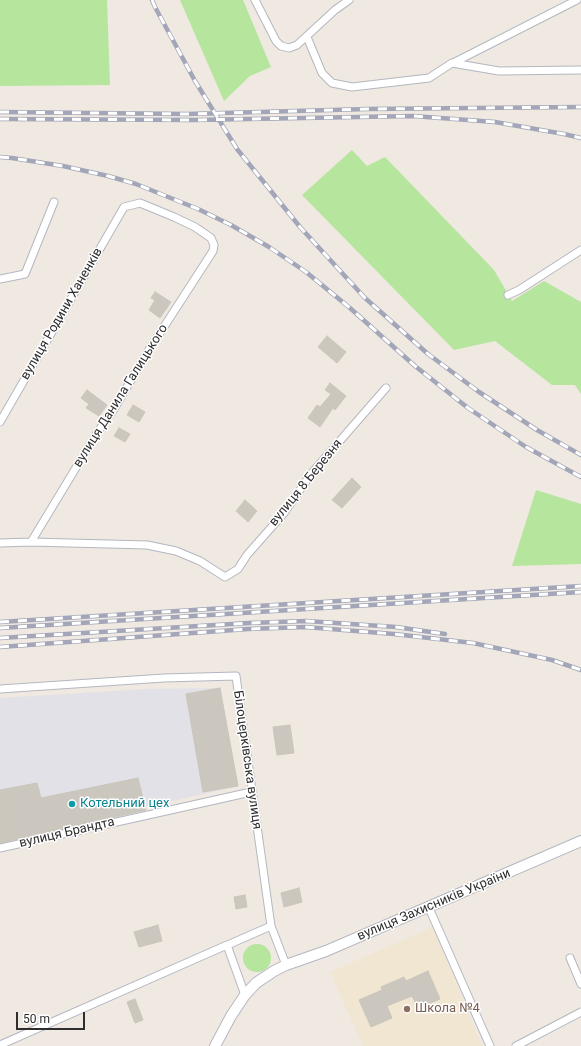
<!DOCTYPE html>
<meta charset="utf-8">
<style>
body{margin:0}
#map{position:relative;width:581px;height:1046px;overflow:hidden;background:#efe9e1;font-family:Roboto,sans-serif}
canvas{display:block}
.scale{position:absolute;left:16px;top:1012px;width:69px;height:18px;box-sizing:border-box;border:2px solid #2e2e2e;border-top:0;padding-left:5px;font-size:12px;line-height:14px;white-space:nowrap;color:#2e2e2e;-webkit-text-stroke:3px #fff;paint-order:stroke}
</style>
<div id="map">
<canvas width="581" height="1046"></canvas>
<div class="scale">50 m</div>
</div>
<script>
const ctx = document.querySelector('canvas').getContext('2d');
ctx.lineJoin = 'round';
function fill(path, color) { ctx.fillStyle = color; ctx.fill(path, 'evenodd'); }
const toPath = rows => new Path2D(rows.map(r => 'M' + r).join(''));
function strokePath(path, color, width, dash) { ctx.strokeStyle = color; ctx.lineWidth = width; ctx.lineCap = dash ? 'butt' : 'round'; ctx.setLineDash(dash || []); ctx.stroke(path); }
function label(font, color, halo, rows, align = 'center') {
  ctx.font = font + ' Roboto,sans-serif'; ctx.lineWidth = 3; ctx.setLineDash([]); ctx.textBaseline = 'middle'; ctx.strokeStyle = halo; ctx.fillStyle = color; for (const [text, x, y, turn = 0] of rows) {
    ctx.save(); ctx.translate(x, y); ctx.rotate((+turn || 0) * Math.PI / 180); ctx.textAlign = isNaN(turn) ? turn : align; if (halo) ctx.strokeText(text, 0, 0); ctx.fillText(text, 0, 0); ctx.restore();
  }
}
const industrial = toPath([
 [220,688,238,786,0,841,0,698,147,689]
]);
const education = toPath([
 [433,927,482,1046,363,1046,330,972]
]);
const green = toPath([
 [0,0,107,0,110,85,0,86],
 [180,0,243,0,271,67,250,76,224,101],
 [352,150,367,166,385,157,494,270,512,301,544,281,581,302,581,394,575,385,552,385,495,341,454,350,302,195],
 [536,490,581,504,581,564,512,566],
 '243 958a14 14 0 1 1 28 0a14 14 0 1 1-28 0Z'
]);
const building = toPath([
 [155,292,171,302,160,318,149,310,155,300,151,298,155,292],
 [327,336,346,352,337,363,318,347,327,336],
 [330,383,346,396,335,410,333,408,320,427,308,418,317,405,320,407,331,394,325,390,330,383],
 [87,390,107,405,99,416,86,408,89,404,81,398,87,390],
 [133,405,145,412,139,422,127,415,133,405],
 [119,428,130,434,125,442,114,436,119,428],
 [352,478,361,487,342,508,332,500,352,478],
 [245,500,257,511,248,522,236,511,245,500],
 [220,688,238,786,203,792,186,694,220,688],
 [290,725,294,753,277,755,273,727,290,725],
 [138,778,146,810,0,843,0,790,37,783,41,798,138,778],
 [299,888,302,902,284,907,281,893,299,888],
 [245,895,247,907,236,909,234,897,245,895],
 [158,925,162,941,139,947,134,932,158,925],
 [428,971,440,999,418,1008,412,996,387,1006,392,1018,371,1027,359,1000,382,990,381,987,404,977,406,981,428,971],
 [135,999,143,1020,135,1023,127,1002,135,999]
]);
const street = toPath([
 [255,0,276,41,281,46,289,48,297,45,335,10,349,0],
 [307,37,322,73,332,83,352,87,429,78,452,63,499,71,581,70],
 [453,63,577,0],
 [0,279,25,274,54,202],
 [508,295,519,290,581,250],
 [0,422,124,207,140,203,174,217,195,227,211,238,214,245,213,251,147,353,114,409,97,433,31,542],
 [0,543,31,542,147,545,176,551,200,561,225,577,238,569,247,555,284,513,311,474,386,388],
 [0,689,164,678,236,676,271,926,286,965],
 [0,848,251,792],
 [429,908,490,1046],
 [223,947,271,926],
 [570,958,581,984],
 [0,1045,227,945,245,995],
 [516,1046,581,1012]
]);
const secondary = toPath([
 [215,1046,231,1016,245,995,256,983,274,971,286,965,326,951,581,841]
]);
const rail = toPath([
 [152,0,155,7,195,81,237,149,300,227,365,298,428,354,479,392,537,430,581,455],
 [0,112,187,114,368,109,581,107],
 [0,119,194,120,413,116,495,122,564,134,581,138],
 [0,157,12,158,63,166,108,176,136,184,198,209,231,225,269,247,306,272,350,308,415,366,468,408,526,447,581,477],
 [0,622,581,586],
 [0,628,581,592],
 [0,638,249,623,306,621,396,627,445,634],
 [0,647,248,629,305,627,394,634,473,643,552,660,581,670]
]);
const markers = [
 [72,804,4,"#0f9aa8"],
 [407,1009,4,"#8d6e63"]
];
const streetNames = [
 ["вулиця Родини Ханенків",62,314,-60],
 ["вулиця Данила Галицького",121,396,-58],
 ["вулиця 8 Березня",306,483,-51],
 ["Білоцерківська вулиця",247,760,82],
 ["вулиця Брандта",67,833,-13],
 ["вулиця Захисників України",434,905,-23]
];
const cultureNames = [
 ["Котельний цех",80,804]
];
const educationNames = [
 ["Школа №4",415,1009]
];
fill(industrial, '#e3e1e8');
fill(education, '#f0e6d1');
fill(green, '#b6e59e');
fill(building, '#cbc7bf');
strokePath(building, '#cbc5ba', 1);
strokePath(street, '#b4b7c1', 9);
strokePath(secondary, '#b4b7c1', 12);
strokePath(street, '#fff', 7);
strokePath(secondary, '#fff', 10);
strokePath(rail, '#a3a6b8', 4.5);
strokePath(rail, '#fff', 3, [9]);
for (const [x, y, r, color] of markers) { const dot = new Path2D(); dot.arc(x, y, r, 0, 2 * Math.PI); ctx.fillStyle = color; ctx.fill(dot); strokePath(dot, '#fff', 1.5); }
label('13px', '#2e2e2e', '#fff', streetNames);
label('13px', '#0d838f', '#fff', cultureNames, 'left');
label('13px', '#785e54', '#fff', educationNames, 'left');
</script>
